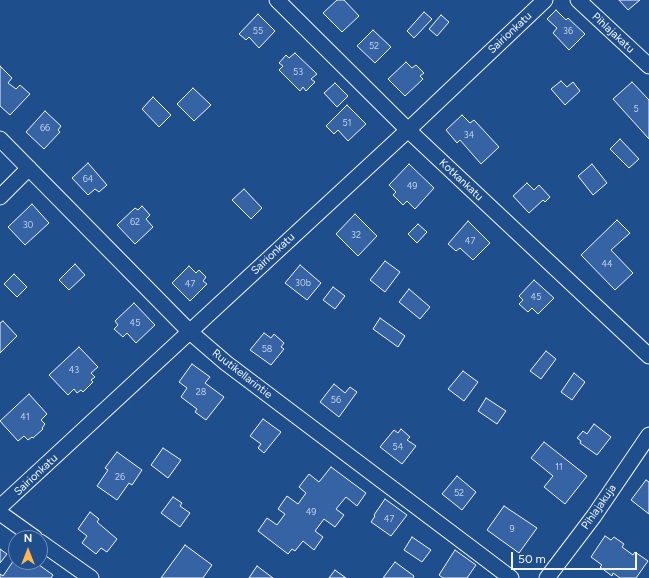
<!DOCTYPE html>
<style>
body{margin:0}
#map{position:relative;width:649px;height:578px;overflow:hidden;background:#1f4e8c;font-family:Figtree,sans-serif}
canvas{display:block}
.north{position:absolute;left:8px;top:530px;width:40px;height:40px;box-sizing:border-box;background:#1f4e8c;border:1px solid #7391ba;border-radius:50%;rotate:0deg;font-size:11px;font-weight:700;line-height:16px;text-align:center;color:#f2f6ff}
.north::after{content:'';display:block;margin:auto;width:14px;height:18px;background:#ffb74d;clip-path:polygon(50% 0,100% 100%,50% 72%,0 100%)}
.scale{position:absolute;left:511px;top:552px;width:126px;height:18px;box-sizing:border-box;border:2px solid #f2f6ff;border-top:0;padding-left:5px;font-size:12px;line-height:14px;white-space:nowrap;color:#f2f6ff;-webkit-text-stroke:3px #1f4e8c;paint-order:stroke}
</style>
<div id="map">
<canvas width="649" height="578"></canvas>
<div class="north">N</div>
<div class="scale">50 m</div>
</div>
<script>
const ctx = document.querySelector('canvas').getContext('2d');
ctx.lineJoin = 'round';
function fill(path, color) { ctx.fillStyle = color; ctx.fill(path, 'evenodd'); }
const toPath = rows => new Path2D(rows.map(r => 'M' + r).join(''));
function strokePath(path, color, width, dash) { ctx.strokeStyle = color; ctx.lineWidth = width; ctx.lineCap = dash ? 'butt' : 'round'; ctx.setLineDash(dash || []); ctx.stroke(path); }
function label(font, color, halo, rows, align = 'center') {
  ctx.font = font + ' Figtree,sans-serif'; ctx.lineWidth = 3; ctx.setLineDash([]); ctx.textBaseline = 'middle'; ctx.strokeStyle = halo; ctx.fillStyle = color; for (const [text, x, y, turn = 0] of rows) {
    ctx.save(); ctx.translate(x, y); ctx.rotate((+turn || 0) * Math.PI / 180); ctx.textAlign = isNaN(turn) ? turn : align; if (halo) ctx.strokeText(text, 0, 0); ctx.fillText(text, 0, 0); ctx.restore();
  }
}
const building = toPath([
 [337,0,344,0,359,16,342,32,323,13,337,0],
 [619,0,640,0,628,10,619,0],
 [556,10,566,20,568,18,585,34,569,50,553,33,557,28,547,19,556,10],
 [424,12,432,19,414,38,407,31,424,12],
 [258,14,275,31,259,48,249,37,246,40,239,34,258,14],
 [441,15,449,22,437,36,429,29,441,15],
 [373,30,391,47,375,63,357,46,373,30],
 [295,53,317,74,311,79,315,82,306,91,303,87,300,91,279,70,283,66,279,63,286,55,289,58,295,53],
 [406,62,412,68,416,65,424,73,420,76,423,79,405,96,388,79,406,62],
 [0,66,12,78,8,83,16,89,20,85,30,94,10,115,0,106,0,66],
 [561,81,567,87,573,82,580,91,565,105,551,89,561,81],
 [632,82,649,100,649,139,613,99,632,82],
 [335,83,348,96,337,107,324,93,335,83],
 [193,88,211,105,194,121,177,104,193,88],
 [153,97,171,115,159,127,142,109,153,97],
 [347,105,366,124,348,141,338,130,334,134,326,126,347,105],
 [45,111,61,126,58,130,60,132,44,149,26,132,45,111],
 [462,115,470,123,474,120,499,147,481,164,460,140,457,143,446,130,462,115],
 [620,139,639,159,629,168,610,149,620,139],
 [88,163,107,185,99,192,95,189,88,195,72,178,88,163],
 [409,164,434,188,415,209,407,201,403,205,393,195,396,192,389,185,409,164],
 [592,164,607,183,593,195,578,176,592,164],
 [527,183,534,190,539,185,550,197,545,202,543,200,529,213,513,196,527,183],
 [244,189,262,208,251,219,232,200,244,189],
 [32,204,49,223,25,245,8,227,32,204],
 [142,206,150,215,146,219,153,227,135,244,117,225,135,208,138,210,142,206],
 [355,214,377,236,358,256,336,234,355,214],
 [617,220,630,233,611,250,633,273,615,290,581,255,617,220],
 [468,221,490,243,473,260,460,248,456,251,448,244,468,221],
 [418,224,427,232,417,243,408,234,418,224],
 [385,261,400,272,385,292,370,280,385,261],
 [75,264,85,275,69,290,59,280,75,264],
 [300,265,321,283,307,300,285,283,300,265],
 [189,266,196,273,199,270,206,277,203,281,207,284,190,301,172,283,189,266],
 [14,274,27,287,17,297,4,284,14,274],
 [534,280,554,298,538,314,532,308,528,312,519,304,523,300,519,296,534,280],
 [333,287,345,296,335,309,323,300,333,287],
 [409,289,430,307,420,319,399,302,409,289],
 [134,303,155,325,136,343,127,333,123,337,114,329,118,325,115,321,134,303],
 [380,318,405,336,398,347,373,329,380,318],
 [3,321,17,336,0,353,0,323,3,321],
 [264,333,271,338,274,334,284,343,281,347,284,349,271,365,250,350,264,333],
 [79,347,98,367,91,373,95,377,91,380,93,382,83,392,81,390,77,393,74,389,68,395,49,375,79,347],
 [546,351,556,359,541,379,530,371,546,351],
 [192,364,210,377,205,383,224,397,206,420,195,412,197,409,181,397,187,388,179,382,192,364],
 [463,371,478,382,464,401,448,389,463,371],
 [574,373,585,382,572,400,561,392,574,373],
 [334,384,345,393,350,387,357,392,339,417,320,402,334,384],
 [29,394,47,414,41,420,45,424,42,428,43,429,33,438,32,437,28,440,24,436,18,441,0,421,29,394],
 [486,398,506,411,497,424,478,411,486,398],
 [263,419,281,432,264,453,258,448,261,444,250,436,263,419],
 [594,424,611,437,597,455,580,443,581,441,577,438,583,431,587,434,594,424],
 [401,429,410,437,407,440,416,446,402,464,380,447,394,430,398,433,401,429],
 [544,442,587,476,565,504,544,487,553,476,531,458,544,442],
 [163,448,181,460,168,478,151,465,163,448],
 [117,452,142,470,132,485,129,483,117,500,97,486,108,470,105,468,117,452],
 [331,467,366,493,357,506,346,497,336,509,344,515,335,527,324,519,315,531,323,537,314,550,303,541,295,551,292,549,288,554,258,531,267,518,277,525,285,514,278,509,287,496,298,504,306,493,299,487,309,474,319,482,331,467],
 [457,476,476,492,462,510,442,494,457,476],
 [646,480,649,482,649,514,631,500,646,480],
 [173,497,182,503,180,506,190,513,180,527,161,513,173,497],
 [385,499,407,515,391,536,371,522,375,516,374,515,385,499],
 [504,506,537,528,519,553,487,530,504,506],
 [90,512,99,519,97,522,117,539,107,552,101,548,96,554,82,543,87,536,78,529,90,512],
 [605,536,611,540,614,537,624,544,622,547,633,555,635,552,648,561,636,578,620,578,613,573,612,576,600,567,602,565,591,557,605,536],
 [412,537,431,550,422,562,404,550,412,537],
 [185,545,212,565,203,578,161,578,185,545],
 [0,549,7,554,0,563,0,549],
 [455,550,476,565,467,578,443,578,439,575,455,550],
 [16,557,16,562,35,562,53,575,51,578,0,578,0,574,3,576,16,557],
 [395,562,414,576,413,578,383,578,395,562],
 [257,566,273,578,249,578,257,566],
 [335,570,346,578,329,578,335,570]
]);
const street = toPath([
 [277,0,408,130,649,356],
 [578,0,649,66],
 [0,139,190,332,226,363,511,578],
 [0,197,29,168],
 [0,507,408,130,545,0],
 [0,513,35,538],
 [40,542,91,578],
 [547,578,594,516,649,435]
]);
const numberNames = [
 ["55",258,31],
 ["36",568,31],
 ["52",374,46],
 ["53",298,72],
 ["5",636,109],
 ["51",347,123],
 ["66",45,128],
 ["34",469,135],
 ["64",88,179],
 ["49",412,186],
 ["62",135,222],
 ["30",28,225],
 ["32",356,235],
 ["47",470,241],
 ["44",607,264],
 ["30b",303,283],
 ["47",190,284],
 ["45",536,297],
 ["45",135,323],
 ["58",267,349],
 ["43",74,370],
 ["28",201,392],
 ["56",336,400],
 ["41",25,417],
 ["54",398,447],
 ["11",559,467],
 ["26",120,477],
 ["52",459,493],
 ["49",311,512],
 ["47",389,519],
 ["9",512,529]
];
const streetNames = [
 ["Sairionkatu",510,33,-43],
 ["Pihlajakatu",613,33,43],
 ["Kotkankatu",461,180,43],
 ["Sairionkatu",273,254,-43],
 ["Ruutikellarintie",242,374,38],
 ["Sairionkatu",36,475,-43],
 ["Pihlajakuja",599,507,-55]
];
fill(building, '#3563a3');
strokePath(building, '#f2f6ff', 1);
strokePath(street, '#f2f6ff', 17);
strokePath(street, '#1f4e8c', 15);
label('9px', '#c3d1e8', null, numberNames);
label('11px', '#f2f6ff', '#1f4e8c', streetNames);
</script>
